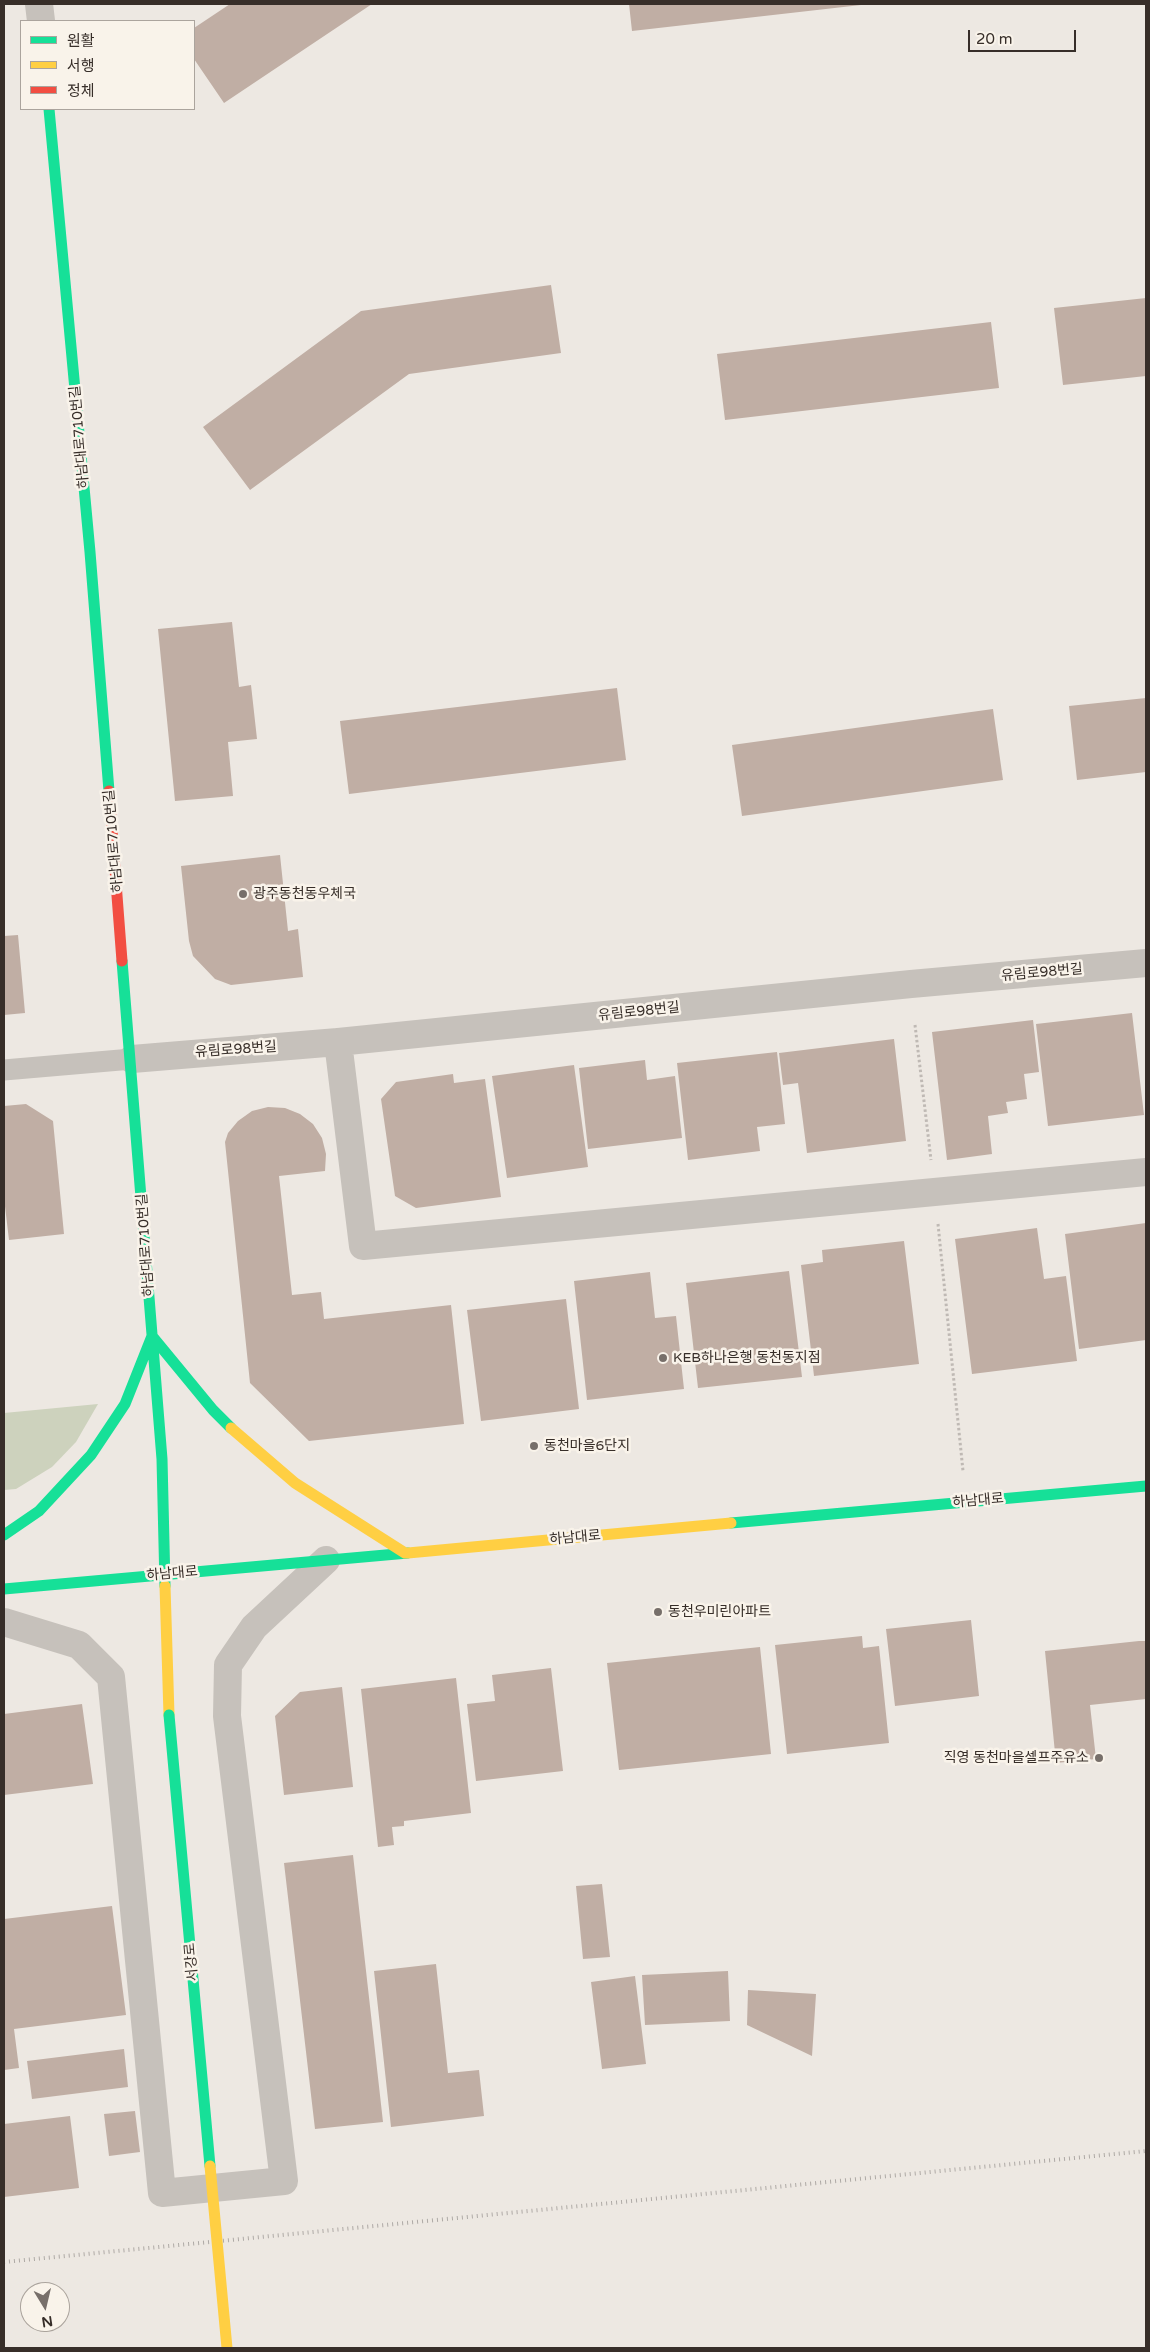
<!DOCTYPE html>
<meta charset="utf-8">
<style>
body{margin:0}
#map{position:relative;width:1150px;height:2352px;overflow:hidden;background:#ede8e2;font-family:"Varela Round","Noto Sans KR",sans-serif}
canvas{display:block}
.frame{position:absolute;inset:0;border:5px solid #372e29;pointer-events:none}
.legend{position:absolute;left:20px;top:20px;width:175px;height:90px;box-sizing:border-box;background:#f9f3ea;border:1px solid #aba49d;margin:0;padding:6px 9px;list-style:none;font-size:15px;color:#372e29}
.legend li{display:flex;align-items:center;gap:10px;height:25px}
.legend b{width:25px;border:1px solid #aba49d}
.north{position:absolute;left:20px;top:2282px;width:50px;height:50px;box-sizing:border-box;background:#f9f3ea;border:1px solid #aba49d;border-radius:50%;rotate:171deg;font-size:14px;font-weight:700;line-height:20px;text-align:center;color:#372e29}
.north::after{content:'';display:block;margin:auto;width:18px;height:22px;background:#776f6a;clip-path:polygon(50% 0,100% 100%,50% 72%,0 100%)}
.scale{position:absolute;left:968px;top:30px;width:108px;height:22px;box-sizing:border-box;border:2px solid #372e29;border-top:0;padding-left:6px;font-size:15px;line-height:18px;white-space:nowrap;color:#372e29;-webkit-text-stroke:4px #f9f3ea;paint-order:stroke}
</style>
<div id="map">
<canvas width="1150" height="2352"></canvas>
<div class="frame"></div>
<ul class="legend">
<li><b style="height:6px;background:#16e098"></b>원활</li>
<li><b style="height:6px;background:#ffcf43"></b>서행</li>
<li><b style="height:6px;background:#f24e42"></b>정체</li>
</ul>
<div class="north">N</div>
<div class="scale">20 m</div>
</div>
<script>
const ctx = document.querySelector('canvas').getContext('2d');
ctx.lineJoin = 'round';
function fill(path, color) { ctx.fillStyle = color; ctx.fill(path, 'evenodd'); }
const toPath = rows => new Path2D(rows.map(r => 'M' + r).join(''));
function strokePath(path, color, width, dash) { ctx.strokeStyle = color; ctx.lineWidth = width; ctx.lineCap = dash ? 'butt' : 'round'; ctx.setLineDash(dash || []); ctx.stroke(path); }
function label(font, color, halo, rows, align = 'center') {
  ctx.font = font + ' "Varela Round","Noto Sans KR",sans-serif'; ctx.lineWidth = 5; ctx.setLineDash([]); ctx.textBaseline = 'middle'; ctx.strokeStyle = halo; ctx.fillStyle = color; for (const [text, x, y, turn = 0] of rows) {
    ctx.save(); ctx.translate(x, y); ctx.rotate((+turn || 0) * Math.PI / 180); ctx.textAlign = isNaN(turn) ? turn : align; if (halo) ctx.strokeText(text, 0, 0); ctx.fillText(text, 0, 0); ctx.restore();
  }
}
const green = toPath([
 [98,1404,76,1442,52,1467,16,1489,4,1490,4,1413]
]);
const building = toPath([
 [230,4,372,4,224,103,194,59,194,28],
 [629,4,861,4,861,5,632,31],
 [551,285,561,353,409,374,250,490,203,427,361,311],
 [1146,298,1146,376,1063,385,1054,308],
 [991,322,999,388,725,420,717,354],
 [232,622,239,687,251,685,257,739,228,742,233,796,175,801,158,629],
 [617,688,626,760,349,794,340,721],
 [1146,698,1146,772,1077,780,1069,706],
 [993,709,1003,780,742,816,732,745],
 [280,855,288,931,298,929,303,977,231,985,215,979,193,956,189,941,181,866],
 [18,935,25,1013,4,1015,4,936],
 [1132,1013,1144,1115,1048,1126,1036,1024],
 [1033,1020,1039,1072,1024,1074,1027,1099,1006,1102,1008,1113,988,1116,992,1154,947,1160,932,1032],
 [894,1039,906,1141,807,1153,798,1083,783,1085,779,1053],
 [777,1052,785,1124,757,1127,760,1151,688,1160,677,1063],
 [645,1060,647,1080,675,1076,682,1138,588,1149,579,1068],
 [574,1065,588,1167,507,1178,492,1076],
 [453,1074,454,1083,485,1079,501,1197,416,1208,395,1196,381,1099,396,1082],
 [26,1104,53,1121,64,1234,9,1240,4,1198,4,1106],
 [268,1107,285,1108,300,1114,313,1124,322,1138,326,1154,325,1171,279,1176,292,1295,321,1292,324,1319,451,1305,464,1424,309,1441,250,1383,225,1142,228,1133,238,1121,252,1111],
 [1146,1223,1146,1340,1079,1349,1065,1234],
 [1037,1228,1044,1279,1066,1276,1077,1361,972,1374,955,1239],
 [904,1241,919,1364,814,1376,801,1265,823,1262,822,1250],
 [789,1271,802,1377,698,1388,686,1283],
 [650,1272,655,1318,676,1316,684,1389,587,1400,574,1281],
 [566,1299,579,1409,481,1421,467,1310],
 [971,1620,979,1696,895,1706,886,1629],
 [862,1636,863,1648,879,1646,889,1743,787,1754,775,1645],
 [1139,1641,1146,1641,1146,1699,1090,1705,1096,1759,1056,1763,1045,1651],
 [760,1647,771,1754,619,1770,607,1663],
 [551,1668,563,1771,476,1781,467,1704,495,1701,492,1675],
 [456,1678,471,1813,404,1821,404,1826,392,1827,394,1845,378,1847,361,1689],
 [342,1687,353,1787,284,1795,275,1716,300,1692],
 [82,1704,93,1784,4,1795,4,1714],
 [353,1855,383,2122,315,2129,284,1863],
 [602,1884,610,1957,583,1959,576,1886],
 [112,1906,126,2015,14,2029,19,2068,4,2070,4,1919],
 [436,1964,448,2073,479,2070,484,2116,391,2127,374,1971],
 [728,1971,730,2021,645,2025,642,1975],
 [635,1976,646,2064,602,2069,591,1982],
 [748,1990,816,1994,812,2056,747,2025],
 [124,2049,128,2087,32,2099,27,2061],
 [135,2111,140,2152,109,2156,104,2114],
 [70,2116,79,2188,4,2197,4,2124]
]);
const path = toPath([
 [915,1025,931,1160],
 [938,1224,963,1471]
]);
const lane = toPath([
 [4,1070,132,1059]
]);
const street = toPath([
 [39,4,41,21],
 [338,1042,363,1246,1146,1172],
 [132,1059,338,1042,911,984,1146,963],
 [4,1622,79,1645,111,1677,162,2193,284,2181,227,1716,228,1665,254,1627,326,1560]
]);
const fast = toPath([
 [49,109,90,552,109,791],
 [122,961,162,1459,165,1586],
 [731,1523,1146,1486],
 [4,1535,39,1511,91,1455,125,1404,152,1336,213,1410,231,1428],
 [4,1589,408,1553]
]);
const slow = toPath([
 [231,1428,295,1483,405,1553],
 [408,1553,731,1523],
 [165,1586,169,1715]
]);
const jam = toPath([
 [109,791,122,961]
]);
const rail = toPath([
 [4,2262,1146,2151]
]);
const fastBridge = toPath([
 [169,1715,210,2166]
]);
const slowBridge = toPath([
 [210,2166,227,2348]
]);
const markers = [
 [243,894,5,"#776f6a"],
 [663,1358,5,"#776f6a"],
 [534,1446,5,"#776f6a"],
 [658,1612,5,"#776f6a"],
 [1099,1758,5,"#776f6a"]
];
const streetNames = [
 ["하남대로710번길",80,437,-95],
 ["하남대로710번길",114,841,-95],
 ["유림로98번길",1042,973,-5],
 ["유림로98번길",639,1012,-6],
 ["유림로98번길",236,1050,-4],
 ["하남대로710번길",146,1245,-94],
 ["하남대로",978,1501,-5],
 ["하남대로",575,1538,-5],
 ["하남대로",172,1574,-5],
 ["서강로",192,1962,-95]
];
const poiNames = [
 ["광주동천동우체국",253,894],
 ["KEB하나은행 동천동지점",673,1358],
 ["동천마을6단지",544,1446],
 ["동천우미린아파트",668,1612],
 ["직영 동천마을셀프주유소",1089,1758,"right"]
];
fill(green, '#cdd2bd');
fill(building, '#c0aea4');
strokePath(path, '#bfb9b4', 3, [2.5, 2.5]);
strokePath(lane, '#c6c1bb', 21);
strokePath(street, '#c6c1bb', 28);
strokePath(fast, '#16e098', 11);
strokePath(slow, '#ffcf43', 11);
strokePath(jam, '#f24e42', 11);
strokePath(rail, '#aea9a5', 4, [1, 4]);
strokePath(fastBridge, '#16e098', 11);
strokePath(slowBridge, '#ffcf43', 11);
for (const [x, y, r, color] of markers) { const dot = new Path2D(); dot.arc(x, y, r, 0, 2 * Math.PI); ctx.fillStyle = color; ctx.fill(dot); strokePath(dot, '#f9f3ea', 2); }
label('14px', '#372e29', '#f9f3ea', streetNames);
label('14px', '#372e29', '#f9f3ea', poiNames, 'left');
</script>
